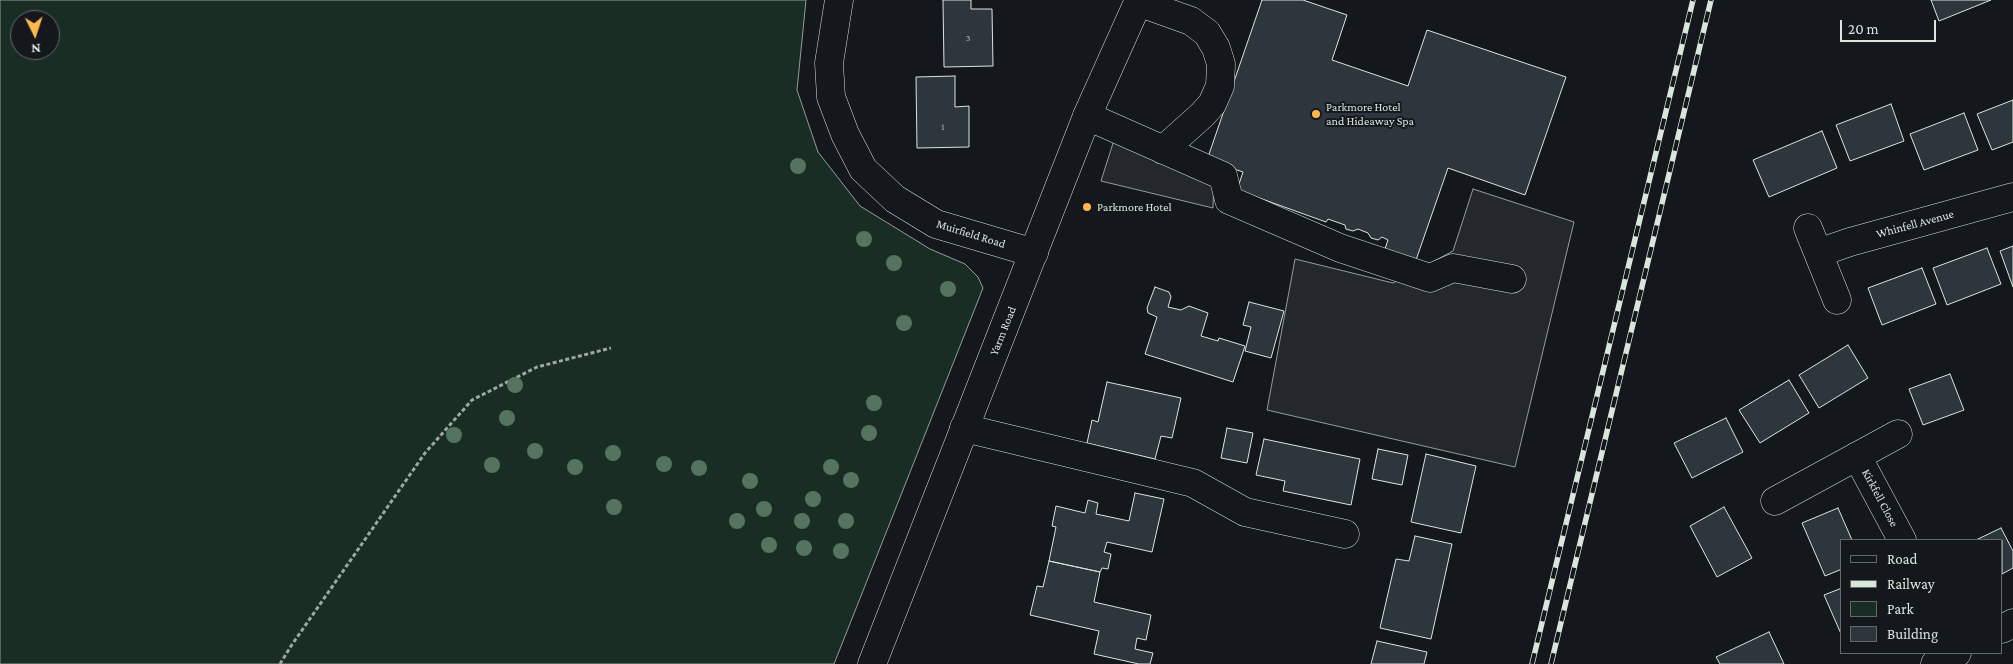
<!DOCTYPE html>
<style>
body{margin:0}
#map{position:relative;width:2013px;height:664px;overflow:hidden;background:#14181c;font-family:"Crimson Pro",serif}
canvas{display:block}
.legend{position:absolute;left:1840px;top:539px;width:162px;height:115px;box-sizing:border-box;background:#14181c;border:1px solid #626a69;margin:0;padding:6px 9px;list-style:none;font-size:15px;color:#d8e6dc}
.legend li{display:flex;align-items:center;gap:10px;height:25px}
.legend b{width:25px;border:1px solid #626a69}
.north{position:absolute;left:10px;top:10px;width:50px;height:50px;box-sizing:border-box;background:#14181c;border:1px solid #626a69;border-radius:50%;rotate:176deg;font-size:14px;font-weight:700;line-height:20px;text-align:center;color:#d8e6dc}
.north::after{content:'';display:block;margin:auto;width:18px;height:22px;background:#ffb74d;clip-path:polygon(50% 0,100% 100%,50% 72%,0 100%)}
.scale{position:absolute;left:1840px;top:20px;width:96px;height:22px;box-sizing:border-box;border:2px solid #d8e6dc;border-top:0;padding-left:6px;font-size:15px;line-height:18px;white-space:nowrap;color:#d8e6dc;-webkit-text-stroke:4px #14181c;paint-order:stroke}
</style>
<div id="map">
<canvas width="2013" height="664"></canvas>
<ul class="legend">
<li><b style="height:6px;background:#14181c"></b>Road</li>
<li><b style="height:6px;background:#d8e6dc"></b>Railway</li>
<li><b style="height:14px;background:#1a2d24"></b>Park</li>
<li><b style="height:14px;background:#2c363c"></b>Building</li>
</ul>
<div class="north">N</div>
<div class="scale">20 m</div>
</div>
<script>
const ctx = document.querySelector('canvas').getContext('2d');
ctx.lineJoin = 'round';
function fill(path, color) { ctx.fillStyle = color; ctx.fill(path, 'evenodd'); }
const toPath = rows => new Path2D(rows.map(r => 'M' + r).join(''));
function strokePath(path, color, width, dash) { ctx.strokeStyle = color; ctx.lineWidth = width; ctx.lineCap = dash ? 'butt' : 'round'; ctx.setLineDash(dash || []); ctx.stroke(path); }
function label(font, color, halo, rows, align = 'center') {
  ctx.font = font + ' "Crimson Pro",serif'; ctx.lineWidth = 4; ctx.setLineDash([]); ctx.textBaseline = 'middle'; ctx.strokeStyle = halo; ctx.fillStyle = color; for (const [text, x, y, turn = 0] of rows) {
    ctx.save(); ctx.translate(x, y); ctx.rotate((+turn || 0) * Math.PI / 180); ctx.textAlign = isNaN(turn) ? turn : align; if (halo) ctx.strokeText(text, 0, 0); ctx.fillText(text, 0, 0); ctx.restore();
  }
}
const green = toPath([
 [0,0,806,0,797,90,818,152,860,206,930,249,965,264,978,277,983,288,834,664,0,664,0,0],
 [20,20,50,20,50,50,20,50,20,20]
]);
const parking = toPath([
 [1114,140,1214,178,1213,208,1101,181,1114,140],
 [1473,189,1574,222,1515,467,1267,410,1295,259,1393,283,1453,251,1473,189]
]);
const building = toPath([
 [943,0,971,0,971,9,992,9,993,66,944,67,943,0],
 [1262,0,1303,0,1347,15,1332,60,1408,86,1427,30,1566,77,1525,195,1448,168,1416,260,1385,249,1388,240,1382,237,1378,240,1371,238,1368,233,1358,229,1353,231,1346,229,1345,225,1328,219,1326,222,1237,190,1243,172,1207,160,1262,0],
 [1931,0,1991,0,1939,21,1931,0],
 [955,76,955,107,969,106,969,147,917,148,916,77,955,76],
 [2013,100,2013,142,1992,150,1977,114,2013,100],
 [1891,104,1904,141,1850,161,1836,125,1891,104],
 [1964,113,1978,150,1924,170,1910,134,1964,113],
 [1822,131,1837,168,1769,197,1753,160,1822,131],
 [2013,246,2013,287,2000,251,2013,246],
 [1987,248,2001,284,1947,305,1933,268,1987,248],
 [1922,268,1936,304,1882,325,1868,288,1922,268],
 [1155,287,1169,292,1171,297,1168,307,1181,310,1189,306,1208,313,1201,336,1218,341,1219,338,1245,346,1233,382,1145,354,1157,317,1148,313,1147,308,1155,287],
 [1249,302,1284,311,1271,358,1245,351,1251,327,1243,325,1249,302],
 [1848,345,1868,378,1819,408,1799,375,1848,345],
 [1950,374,1964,410,1923,425,1909,389,1950,374],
 [1789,380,1809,413,1760,443,1739,410,1789,380],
 [1107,382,1181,398,1172,438,1161,436,1155,459,1087,443,1092,420,1098,422,1107,382],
 [1726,418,1743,452,1692,478,1674,443,1726,418],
 [1227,428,1253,433,1247,463,1221,458,1227,428],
 [1264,439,1360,459,1351,505,1283,491,1285,481,1256,475,1264,439],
 [1378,449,1408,455,1402,485,1372,479,1378,449],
 [1426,454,1476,466,1461,533,1411,522,1426,454],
 [1135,493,1164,499,1152,552,1107,542,1104,552,1111,554,1108,569,1102,568,1100,572,1049,561,1056,527,1052,526,1056,506,1085,513,1088,500,1098,503,1096,514,1129,521,1135,493],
 [1724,507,1752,558,1717,577,1690,526,1724,507],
 [1838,508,1852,540,1842,540,1842,569,1825,576,1802,523,1838,508],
 [2001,528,2013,551,2013,568,2002,574,2002,540,1976,540,2001,528],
 [1415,536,1452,544,1431,639,1380,628,1396,559,1409,561,1415,536],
 [1049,561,1100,572,1094,602,1151,615,1146,640,1137,638,1135,649,1153,653,1150,664,1139,664,1094,654,1099,631,1030,615,1037,586,1043,587,1049,561],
 [1842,588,1842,636,1824,595,1842,588],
 [1769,632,1784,664,1720,664,1716,657,1769,632],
 [1377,641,1427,652,1424,664,1371,664,1377,641]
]);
const path = toPath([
 [280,664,291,646,425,453,472,400,537,367,611,348]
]);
const minor = toPath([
 [839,0,829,63,831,97,845,134,863,169,895,199,936,224,1034,253],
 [1138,2,1191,21,1207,33,1216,48,1221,64,1220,86,1212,104,1202,115,1163,150],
 [1087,116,1223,176,1229,200,1340,248,1430,278,1453,268,1512,279],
 [1808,228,1837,300],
 [1818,253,1850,242,2013,197],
 [964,428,1193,483,1245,512,1345,534],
 [1857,456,1902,540],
 [1775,501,1898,434],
 [2002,629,2013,623],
 [1935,664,1957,653]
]);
const major = toPath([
 [872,664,1087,116,1139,0]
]);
const rail = toPath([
 [1532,664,1693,0],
 [1551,664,1711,0]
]);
const trees = [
 [798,166],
 [864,239],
 [894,263],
 [948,289],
 [904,323],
 [515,385],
 [874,403],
 [507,418],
 [869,433],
 [454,435],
 [535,451],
 [613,453],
 [664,464],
 [492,465],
 [575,467],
 [831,467],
 [699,468],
 [851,480],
 [750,481],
 [813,499],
 [614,507],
 [764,509],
 [737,521],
 [802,521],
 [846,521],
 [769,545],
 [804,548],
 [841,551]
];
const markers = [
 [1316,114,5,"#ffb74d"],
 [1087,207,5,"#ffb74d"]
];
const numberNames = [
 ["3",968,38],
 ["1",943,127]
];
const poiNames = [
 ["Parkmore Hotel",1326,107],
 ["and Hideaway Spa",1326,121],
 ["Parkmore Hotel",1097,207]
];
const streetNames = [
 ["Whinfell Avenue",1915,224,-15],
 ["Muirfield Road",971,234,17],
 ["Yarm Road",1003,331,-68],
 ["Kirkfell Close",1880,498,62]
];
fill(green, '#1a2d24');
strokePath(green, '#939e99', 1);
fill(parking, '#24282b');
strokePath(parking, '#939e99', 1);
fill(building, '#2c363c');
strokePath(building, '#d8e6dc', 1);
strokePath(minor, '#d8e6dc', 29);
strokePath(major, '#d8e6dc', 29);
strokePath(path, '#9da8a2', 3, [4, 2.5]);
strokePath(minor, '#14181c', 28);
strokePath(major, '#14181c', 28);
strokePath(rail, '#d8e6dc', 5.5);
strokePath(rail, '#14181c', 4, [11]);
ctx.fillStyle = '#55745f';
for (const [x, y] of trees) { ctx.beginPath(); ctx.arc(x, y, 8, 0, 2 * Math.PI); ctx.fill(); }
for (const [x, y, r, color] of markers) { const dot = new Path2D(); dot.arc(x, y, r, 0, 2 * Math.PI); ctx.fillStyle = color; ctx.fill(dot); strokePath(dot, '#14181c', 2); }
label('10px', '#adbab4', null, numberNames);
label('12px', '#d8e6dc', '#14181c', poiNames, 'left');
label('12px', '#d8e6dc', '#14181c', streetNames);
</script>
